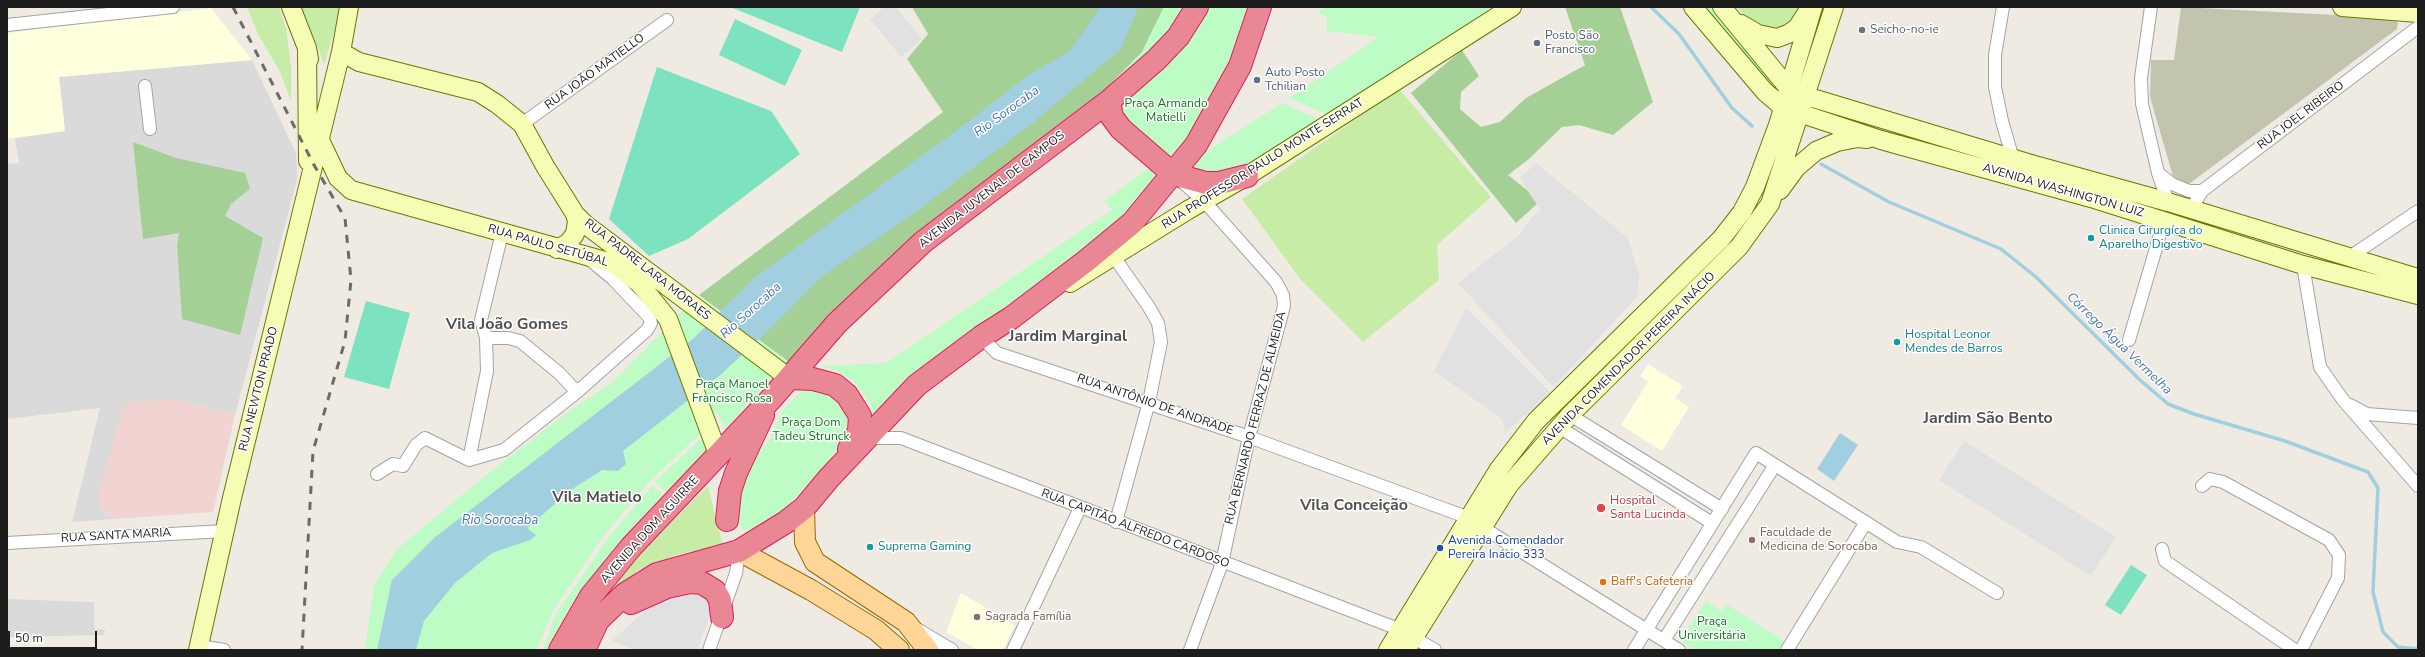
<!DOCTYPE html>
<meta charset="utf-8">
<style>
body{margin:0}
#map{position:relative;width:2425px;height:657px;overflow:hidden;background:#efebe3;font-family:"Nunito Sans",sans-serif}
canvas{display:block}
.frame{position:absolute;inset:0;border:8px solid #1d1d1d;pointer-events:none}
.scale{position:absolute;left:8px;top:631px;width:89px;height:18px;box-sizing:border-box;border:2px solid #1d1d1d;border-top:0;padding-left:5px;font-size:12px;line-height:14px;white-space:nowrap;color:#1d1d1d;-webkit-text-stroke:3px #fff;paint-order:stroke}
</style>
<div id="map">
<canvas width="2425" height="657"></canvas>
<div class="frame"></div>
<div class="scale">50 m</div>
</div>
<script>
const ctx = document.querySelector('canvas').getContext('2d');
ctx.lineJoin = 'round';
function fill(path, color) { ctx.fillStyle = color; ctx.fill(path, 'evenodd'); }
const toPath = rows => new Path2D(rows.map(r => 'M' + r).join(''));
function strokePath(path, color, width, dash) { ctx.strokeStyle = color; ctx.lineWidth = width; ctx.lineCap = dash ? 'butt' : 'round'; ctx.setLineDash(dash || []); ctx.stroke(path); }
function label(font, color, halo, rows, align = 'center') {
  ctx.font = font + ' "Nunito Sans",sans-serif'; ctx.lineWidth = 3; ctx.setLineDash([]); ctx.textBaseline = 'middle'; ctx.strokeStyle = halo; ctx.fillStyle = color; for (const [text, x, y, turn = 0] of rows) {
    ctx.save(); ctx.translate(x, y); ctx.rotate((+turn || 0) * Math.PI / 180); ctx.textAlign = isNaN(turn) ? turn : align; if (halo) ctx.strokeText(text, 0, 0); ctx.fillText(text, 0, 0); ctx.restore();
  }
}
const residential = toPath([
 [252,60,296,153,297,168,297,180,235,415,174,399,100,507,106,514,115,519,72,522,100,408,7,419,7,164,19,163,15,138,65,131,59,77],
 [7,599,94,602,95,629,105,630,104,635,7,637]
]);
const commercial = toPath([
 [174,399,235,415,213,512,115,519,106,514,100,507,98,500,122,409,130,402]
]);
const education = toPath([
 [211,8,252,60,59,77,65,131,7,139,7,33],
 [1648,364,1683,386,1675,398,1689,407,1662,451,1621,425,1648,382,1640,376],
 [961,593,1015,625,1003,650,978,650,946,632]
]);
const construction = toPath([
 [2181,7,2393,18,2398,23,2397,29,2189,184,2180,184,2174,180,2150,97,2151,60,2174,60]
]);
const grass = toPath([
 [247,7,279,7,286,29,291,66,291,101,280,72,258,34],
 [301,7,342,7,324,64,315,40],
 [1737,7,1800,7,1795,17,1785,26,1775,29,1754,27],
 [1399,89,1491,197,1437,245,1439,280,1363,342,1301,280,1242,199],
 [708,486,723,547,683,553,638,570,605,601,575,650,566,650,575,633,633,559]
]);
const forest = toPath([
 [912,7,1164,7,1142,52,1095,100,789,362,699,295,943,112,907,59,928,34],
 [1565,7,1620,7,1653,102,1613,135,1579,125,1562,127,1529,159,1508,175,1527,190,1537,204,1516,223,1411,93,1462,50,1479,76,1461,92,1460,109,1481,127,1500,122,1526,98,1585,65],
 [133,142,176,158,245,173,250,189,231,204,225,216,263,238,240,335,182,319,177,245,179,233,143,239]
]);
const park = toPath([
 [1164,7,1189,7,1159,45,1095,100,1142,52],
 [1210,7,1251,7,1225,79,1179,156,1170,159,1122,121,1120,103,1127,95,1153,78,1171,57,1204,12],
 [1327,7,1494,7,1330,116,1289,98,1379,37,1327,31,1327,17,1318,13],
 [1704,7,1716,7,1783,86,1778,93],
 [1282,103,1322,121,1246,169,1205,176,1191,168,1204,153],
 [1149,168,1158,180,1137,209,1074,260,910,378,896,391,872,420,871,405,854,382,839,372,822,366,886,363,1112,210,1104,201],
 [695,298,704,300,789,362,725,429,717,412,699,425,702,432,650,481,604,535,554,609,536,650,365,650,374,585,396,550,474,485,568,412,614,381],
 [816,388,833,393,850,415,850,430,842,445,813,479,771,523,755,531,743,530,734,514,739,477,770,439,783,409,802,391],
 [706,434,709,450,669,494,655,482],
 [652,486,666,497,572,603,547,650,543,650,556,614,609,537],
 [1706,601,1721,611,1726,604,1784,641,1778,650,1695,650,1684,643,1682,638]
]);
const pitch = toPath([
 [730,7,860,7,842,52],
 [735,19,802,50,785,86,719,55],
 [657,67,771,111,800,154,688,239,649,256,609,219],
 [366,301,410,313,389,389,344,377],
 [2131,565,2147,575,2121,615,2105,605]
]);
const parking = toPath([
 [884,7,896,7,922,39,901,57,870,19],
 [1536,163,1628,238,1639,275,1637,297,1553,387,1458,283,1520,234,1533,216,1541,211,1520,178],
 [1466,308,1550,392,1505,433,1502,419,1434,371],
 [1964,441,2116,537,2091,576,1939,480],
 [697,593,704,595,710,605,710,614,697,650,636,650,612,641,641,614,657,603]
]);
const water = toPath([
 [1100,7,1138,7,1121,49,1035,121,913,214,821,277,770,329,719,376,623,451,626,464,618,471,602,470,571,490,527,528,536,535,530,540,492,553,455,583,424,621,416,650,377,650,392,580,434,538,694,338,753,279,964,125,1027,76,1070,51],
 [1840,433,1858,445,1834,481,1817,469]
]);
const stream = toPath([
 [1651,7,1679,34,1732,108,1752,126],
 [1821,164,1889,202,2001,249,2036,277,2140,380,2168,404,2194,414,2285,441,2368,472,2378,488,2373,592,2383,632,2398,647,2418,649]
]);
const street = toPath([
 [2003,7,1995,55,1995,87,2002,121,2013,159],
 [2151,7,2141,78,2142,104,2158,173,2168,202],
 [7,25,173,7],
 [145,86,150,129],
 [522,124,667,20],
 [2158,173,2172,184,2189,191,2202,191],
 [1180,180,1204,201,1276,282,1283,295,1284,306,1249,437,1222,563,1190,650],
 [2191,209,2202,191,2418,27],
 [1114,257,1149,307,1158,323,1161,342,1149,402,1116,522],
 [2348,258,2418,211],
 [2303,265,2320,367,2343,400,2418,486],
 [981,337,997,353,1249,437,1469,518],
 [486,338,508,338,520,341,559,373,577,392],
 [2129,340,2164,221],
 [2350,405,2367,414,2418,418],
 [1570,415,1722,509],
 [1559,427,1712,523],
 [867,438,901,438,1401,630,1435,650],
 [469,460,504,450,577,392,647,330,651,323,649,317,613,279,589,259],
 [469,460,487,371,486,338,481,320,502,233],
 [377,474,393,464,403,466,416,445,425,438,469,460],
 [2202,486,2210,479,2223,482,2329,540,2339,555,2338,578,2301,650],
 [1482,527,1679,650],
 [7,543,225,531],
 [2162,549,2165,561,2295,650],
 [917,629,952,650],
 [1664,640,1775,465],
 [199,646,224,650],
 [709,650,736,573,739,551],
 [1013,650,1080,508],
 [1634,650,1756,453,1897,542,1921,547,1997,593],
 [1787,650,1866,522]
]);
const secondary = toPath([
 [291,7,307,48,309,59],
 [1693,7,1765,92,1784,108,1881,140,2091,198,2303,265,2418,295],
 [1722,7,1790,90,1806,96,2038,166,2168,202,2418,278],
 [2342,7,2418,13],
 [1741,24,1758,34,1777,38,1788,34,1797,28,1808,11],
 [307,48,308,161],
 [341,52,359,62,478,92,497,104,522,124,545,166,575,214,586,225,789,378],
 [320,140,338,178,351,190,612,263,639,283,668,319,718,454],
 [1780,190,1796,168,1816,151,1837,142,1858,138,1867,139],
 [557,249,568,243,575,234,577,221,575,214],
 [1070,283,1188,210,1247,176,1512,7],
 [198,650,232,498,341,52,349,7],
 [1388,650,1499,469,1536,421,1721,239,1742,212,1755,187,1778,125,1813,7],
 [1406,650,1509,485,1570,415,1739,247,1770,204,1834,7]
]);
const primary = toPath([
 [804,508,805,542,815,562,906,622,928,650],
 [739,551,811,590,876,630,899,650]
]);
const highway = toPath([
 [1109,101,1112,117,1121,129,1173,174,1206,183,1219,183,1247,176],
 [789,378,813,379,835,385,847,395,860,416,859,431,849,449],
 [727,520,730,491,736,473,763,415],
 [631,603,667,587,690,582,702,583,715,591,720,600,722,617],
 [560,650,591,596,631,547,770,400,837,323,923,242,1109,101,1156,60,1178,37,1197,7],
 [584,650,598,620,625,594,657,574,739,551,786,522,804,508,829,478,917,385,981,337,1011,318,1086,261,1132,223,1196,145,1240,66,1260,7]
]);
const rail = toPath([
 [233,7,314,165,345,218,351,280,345,341,313,451,302,650]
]);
const markers = [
 [1862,30,4,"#6b7280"],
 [1537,43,4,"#5c6f8a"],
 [1257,80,4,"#5c6f8a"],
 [2091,238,4,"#0f9aa8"],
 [1897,342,4,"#0f9aa8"],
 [1601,508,5,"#e0444e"],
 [1752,540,4,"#8d6e63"],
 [870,547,4,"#0f9aa8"],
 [1440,548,4,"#1a4fb4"],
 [1603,582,4,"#e8710a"],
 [977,617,4,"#8d6e63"]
];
const worshipNames = [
 ["Seicho-no-ie",1870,30]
];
const serviceNames = [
 ["Posto São",1545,36],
 ["Francisco",1545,50],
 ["Auto Posto",1265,73],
 ["Tchilian",1265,87]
];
const streetNames = [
 ["RUA JOÃO MATIELLO",595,72,-36],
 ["RUA JOEL RIBEIRO",2301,116,-37],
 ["RUA PROFESSOR PAULO MONTE SERRAT",1263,164,-32],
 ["AVENIDA JUVENAL DE CAMPOS",992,190,-38],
 ["AVENIDA WASHINGTON LUIZ",2063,191,16],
 ["RUA PAULO SETÚBAL",548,246,16],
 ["RUA PADRE LARA MORAES",647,270,38],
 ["AVENIDA COMENDADOR PEREIRA INÁCIO",1629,359,-45],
 ["RUA NEWTON PRADO",259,389,-76],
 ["RUA ANTÔNIO DE ANDRADE",1155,405,19],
 ["RUA BERNARDO FERRAZ DE ALMEIDA",1256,418,-76],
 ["RUA CAPITÃO ALFREDO CARDOSO",1135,529,21],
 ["AVENIDA DOM AGUIRRE",650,530,-48],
 ["RUA SANTA MARIA",116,536,-3]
];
const parkNames = [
 ["Praça Armando",1166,104],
 ["Matielli",1166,118],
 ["Praça Manoel",732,385],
 ["Francisco Rosa",732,399],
 ["Praça Dom",811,423],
 ["Tadeu Strunck",811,437],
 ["Praça",1712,622],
 ["Universitária",1712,636]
];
const cultureNames = [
 ["Clinica Cirurgíca do",2099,231],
 ["Aparelho Digestivo",2099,245],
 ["Hospital Leonor",1905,335],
 ["Mendes de Barros",1905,349],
 ["Suprema Gaming",878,547]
];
const healthNames = [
 ["Hospital",1610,501],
 ["Santa Lucinda",1610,515]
];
const educationNames = [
 ["Faculdade de",1760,533],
 ["Medicina de Sorocaba",1760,547],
 ["Sagrada Família",985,617]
];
const transitNames = [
 ["Avenida Comendador",1448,541],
 ["Pereira Inácio 333",1448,555]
];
const foodNames = [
 ["Baff's Cafeteria",1611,582]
];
const waterNames = [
 ["Rio Sorocaba",1007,112,-36],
 ["Rio Sorocaba",751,311,-42],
 ["Córrego Água Vermelha",2119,344,44],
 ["Rio Sorocaba",500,521]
];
const districtNames = [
 ["Vila João Gomes",507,325],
 ["Jardim Marginal",1068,337],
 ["Jardim São Bento",1988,419],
 ["Vila Matielo",597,498],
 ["Vila Conceição",1354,506]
];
fill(residential, '#dbdada');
fill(commercial, '#f1d3d1');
fill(education, '#feffdc');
fill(construction, '#c3c4ae');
fill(grass, '#c6eca6');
fill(forest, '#a5d095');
fill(park, '#bdfcc4');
fill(pitch, '#7de2bf');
fill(parking, '#e1e1e1');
fill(water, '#a1cfdf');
strokePath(stream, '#a1cfdf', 3.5);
strokePath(street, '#a4a4a4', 14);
strokePath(secondary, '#677900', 20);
strokePath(primary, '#976a00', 22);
strokePath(highway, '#e01c58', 24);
strokePath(street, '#fff', 12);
strokePath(secondary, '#f6fcb4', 18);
strokePath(primary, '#ffd698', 20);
strokePath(highway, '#ea8795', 22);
strokePath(rail, '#6b6b6b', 3, [8, 8]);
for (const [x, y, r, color] of markers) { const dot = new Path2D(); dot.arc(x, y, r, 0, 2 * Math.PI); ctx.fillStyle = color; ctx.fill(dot); strokePath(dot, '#fff', 1.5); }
label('12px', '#5b616d', '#fff', worshipNames, 'left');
label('12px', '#4e5e75', '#fff', serviceNames, 'left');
label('12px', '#1d1d1d', '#fff', streetNames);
label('12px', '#078015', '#fff', parkNames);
label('12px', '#0d838f', '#fff', cultureNames, 'left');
label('12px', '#be3a42', '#fff', healthNames, 'left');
label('12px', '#785e54', '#fff', educationNames, 'left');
label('12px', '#164399', '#fff', transitNames, 'left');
label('12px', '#c56008', '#fff', foodNames, 'left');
label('italic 13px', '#4677b1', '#fff', waterNames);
label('bold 16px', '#505050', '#fff', districtNames);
</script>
